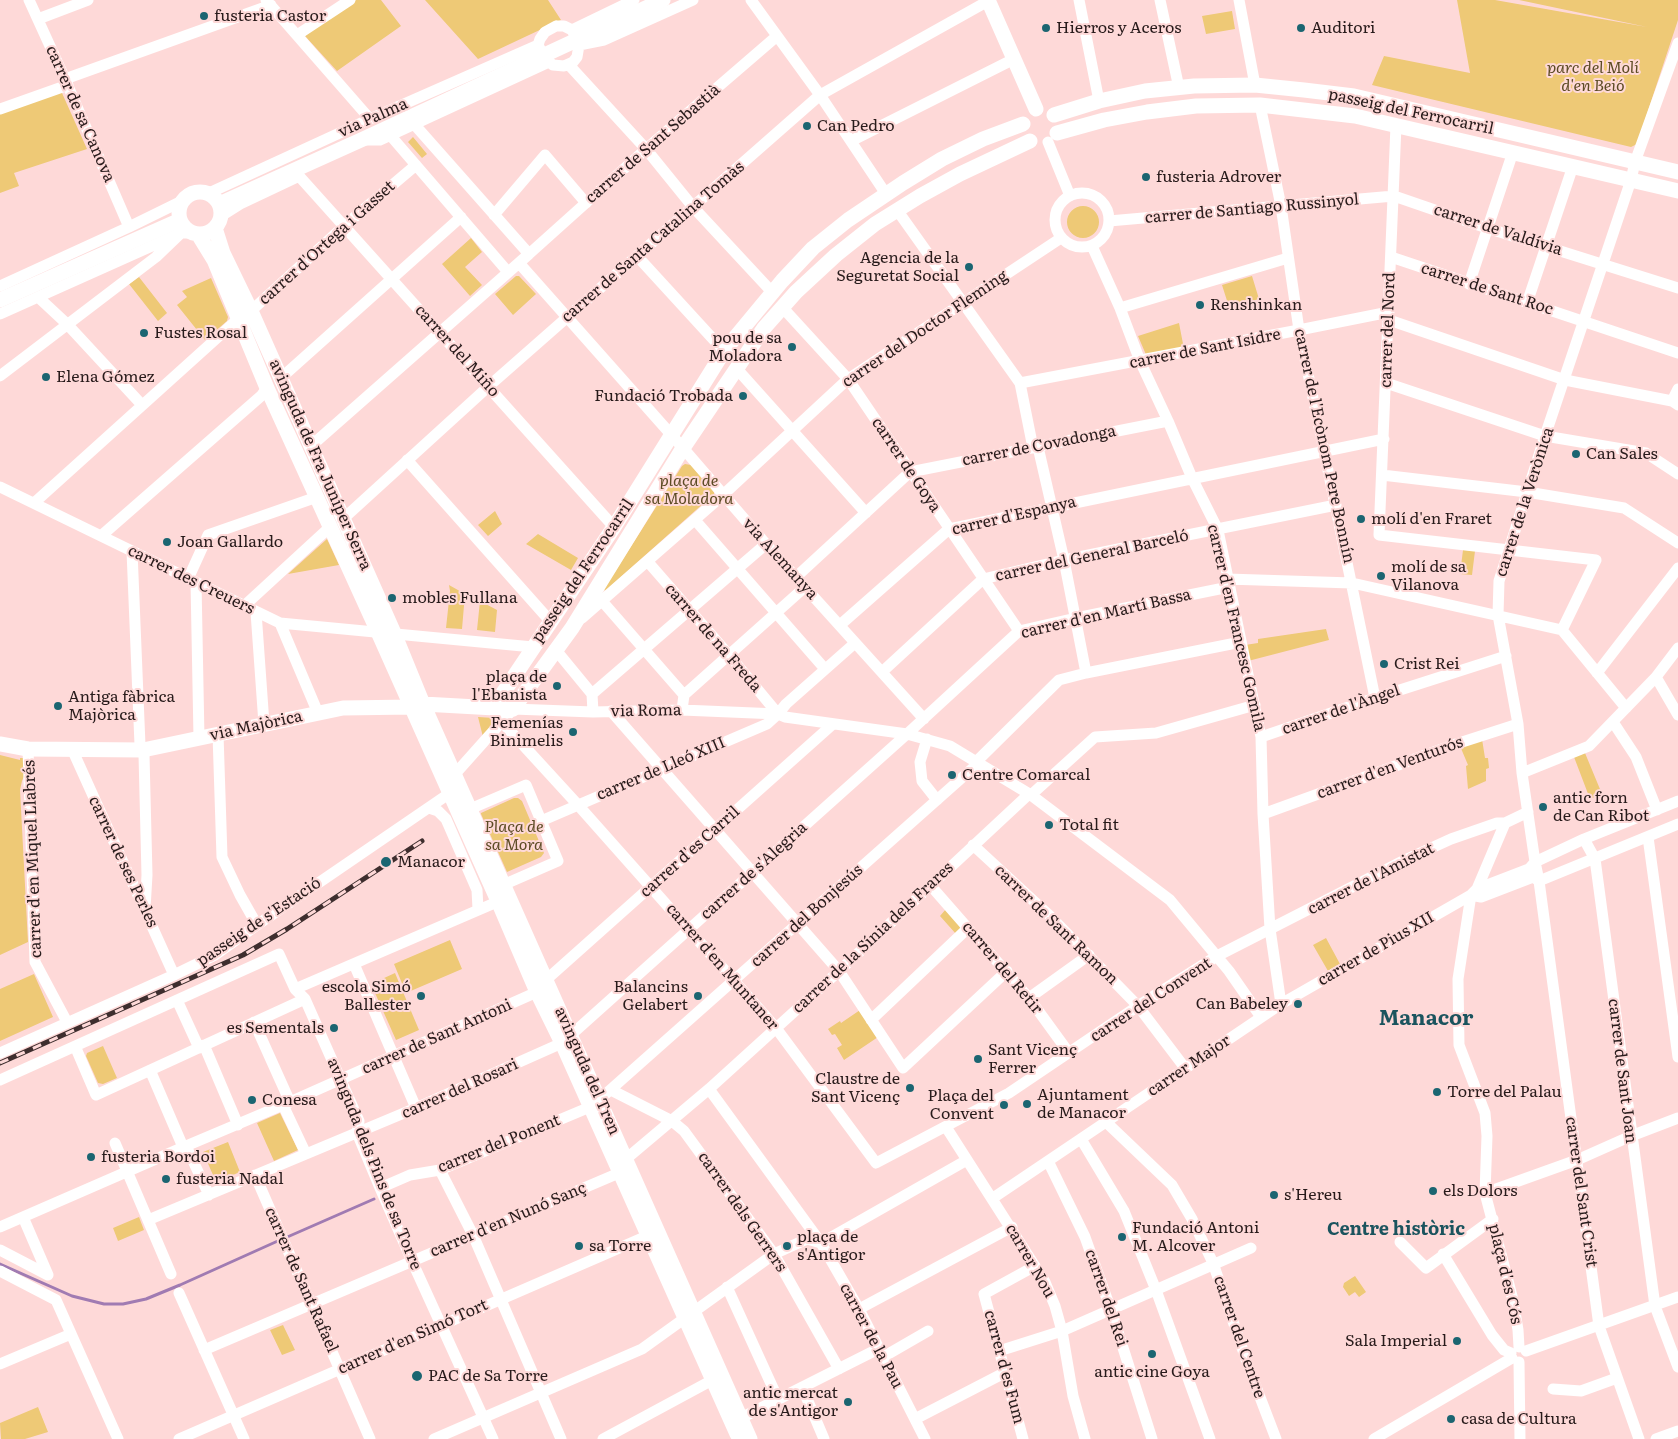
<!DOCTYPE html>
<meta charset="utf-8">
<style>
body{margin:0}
canvas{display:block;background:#fed9d8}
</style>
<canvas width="1678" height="1439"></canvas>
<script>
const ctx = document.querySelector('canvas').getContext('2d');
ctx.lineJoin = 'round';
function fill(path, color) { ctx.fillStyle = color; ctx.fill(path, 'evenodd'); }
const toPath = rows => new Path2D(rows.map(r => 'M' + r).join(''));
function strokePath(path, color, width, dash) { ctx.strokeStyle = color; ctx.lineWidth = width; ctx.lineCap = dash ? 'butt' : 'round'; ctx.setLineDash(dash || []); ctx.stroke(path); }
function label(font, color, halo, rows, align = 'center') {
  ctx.font = font + ' Literata,serif'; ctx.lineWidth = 4; ctx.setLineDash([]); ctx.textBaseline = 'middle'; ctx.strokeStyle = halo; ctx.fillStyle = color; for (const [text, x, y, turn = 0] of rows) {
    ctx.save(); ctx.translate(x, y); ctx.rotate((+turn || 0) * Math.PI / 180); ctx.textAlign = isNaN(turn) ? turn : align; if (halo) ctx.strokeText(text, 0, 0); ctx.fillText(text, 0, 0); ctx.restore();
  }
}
const green = toPath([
 [356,0,381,0,401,26,337,71,305,36,329,17],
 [425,0,548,0,561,20,478,59],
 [1457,0,1495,0,1647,27,1519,0,1678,0,1678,20,1637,144,1631,147,1372,85,1384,56,1470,73],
 [1232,11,1235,29,1206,34,1202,16],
 [58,91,62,93,87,149,14,173,19,186,0,193,0,112],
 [413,137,427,154,422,158,408,142],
 '1067 222a16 16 0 1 1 32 0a16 16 0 1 1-32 0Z',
 [471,238,482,252,465,267,482,285,470,296,442,264],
 [516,276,519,276,536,294,513,315,495,294],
 [1252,276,1259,299,1229,307,1222,285],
 [139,277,167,313,158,321,129,284],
 [211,278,228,317,227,321,205,340,177,305,187,297,182,291],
 [1179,323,1184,349,1147,357,1138,336],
 [685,464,691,465,714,492,714,494,605,591,604,589,682,466],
 [495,511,502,524,488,536,478,525],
 [538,534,578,558,571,570,526,544],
 [327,539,339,565,288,574],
 [1463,550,1475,551,1472,575,1460,574],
 [449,585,465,594,462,629,446,628,450,591],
 [480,601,497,610,495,632,477,630],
 [1326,629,1329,640,1248,661,1245,645,1258,643,1258,639],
 [478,717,494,718,496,722,483,737],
 [1482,739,1485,758,1488,758,1489,768,1486,769,1486,781,1468,789,1466,766,1468,765,1460,746],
 [1585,753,1602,794,1590,799,1574,757],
 [0,755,20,760,20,758,25,758,27,769,22,781,20,790,28,942,0,955],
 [514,798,518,798,522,801,544,853,541,857,507,872,481,814,481,813],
 [946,909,961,928,956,934,940,916],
 [1326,938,1340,964,1328,971,1313,945],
 [450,940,462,969,406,993,394,964],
 [395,973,419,1030,396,1040,371,984],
 [34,974,53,1017,0,1041,0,989],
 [863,1008,881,1035,844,1060,837,1048,842,1045,835,1034,832,1035,828,1029,840,1021,841,1023],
 [103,1046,117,1078,103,1084,98,1083,86,1056,87,1053],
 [280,1113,298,1150,274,1161,257,1123],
 [228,1142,240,1172,216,1182,203,1152],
 [139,1217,144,1230,118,1241,113,1228],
 [1355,1276,1366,1292,1359,1297,1355,1292,1349,1296,1343,1287,1344,1283],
 [283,1325,295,1350,282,1355,270,1330],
 [38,1407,48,1432,25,1439,1,1439,0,1423]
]);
const stream = toPath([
 [285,1238,374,1199],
 [0,1264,72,1296,104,1304,123,1304,146,1299,180,1285,280,1240]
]);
const minor = toPath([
 [29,0,65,79,129,227],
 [266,0,370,119],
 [751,0,820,95,886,194],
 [1079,0,1099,101],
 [1160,0,1179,88],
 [1239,0,1255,85],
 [38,19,88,0],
 [556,26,564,26,572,30,579,45,577,57,573,62,564,66,553,65,549,62,545,58,538,45,540,39,545,32,556,26],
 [572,30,634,0],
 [297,35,350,0],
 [579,45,604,40,693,0],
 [569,65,646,149,693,207,772,292],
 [65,79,271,5],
 [1260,105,1281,206,1299,330,1375,698],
 [0,109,68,85],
 [1396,125,1379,535,1596,560,1562,630],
 [390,135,508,272],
 [363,140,380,140,549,62],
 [851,141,1014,59],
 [1048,142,1070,196],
 [299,176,614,527],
 '1055 220a27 27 0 1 1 54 0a27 27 0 1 1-54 0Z',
 [209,193,370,119,538,45],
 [897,210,1020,383,1033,448],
 [494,215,545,155,586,203],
 [221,216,240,204,295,178],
 [1109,221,1394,196,1487,228,1678,288],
 [1092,246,1120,308,1140,361,1168,421,1192,478,1218,530,1261,737,1263,814,1270,929,1281,1004],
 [529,254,646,149,777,36],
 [637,256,724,351],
 [1391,257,1678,353],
 [519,263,683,448,766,544,924,719],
 [1469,284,1513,152],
 [0,286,129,227,182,201],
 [38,297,67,324,142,405],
 [1527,303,1573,166],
 [783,308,848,379,1019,631],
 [1120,308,1288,258],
 [0,314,181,233,192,233],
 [1389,320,1565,380,1672,401,1678,405],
 [737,369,866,513],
 [0,376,156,257,181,233],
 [281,378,461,217],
 [1020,383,1299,330,1389,312],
 [1386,383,1545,436,1646,453,1678,474],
 [1672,401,1678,389],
 [311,446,529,254,414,124],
 [1038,447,1064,560,1086,673],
 [407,460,551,622],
 [1382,475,1527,492,1624,508,1678,543],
 [0,487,280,623,533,647],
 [34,503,238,319,251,311,344,226,416,165],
 [343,519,489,386,820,95,990,0],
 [695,520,825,669],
 [101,536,261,396,267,388],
 [132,551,140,745,144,755,147,875,145,909],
 [648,562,729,655,778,714],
 [796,577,910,472,1168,421],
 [188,579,208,535,317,497],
 [1227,579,1352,583,1562,630,1626,708],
 [196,582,199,738],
 [602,601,684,695],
 [244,606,331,526],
 [256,612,264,724],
 [582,618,724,494,848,379,1061,238],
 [280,623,318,713],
 [840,625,949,529,1384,439],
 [555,649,592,694,593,712],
 [882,672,983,579,1064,560,1336,505],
 [1597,673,1678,568],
 [1656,677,1678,715],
 [592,694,766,544],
 [682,710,684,695,805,587],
 [611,711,839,971,903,1068,1007,971],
 [502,722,578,805,776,1028,876,1163,1009,1093,1138,1006,1217,956,1405,860,1451,839,1497,823,1505,823,1528,812],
 [1613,722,1636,757,1657,810],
 [218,734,222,857,240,895,257,925],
 [1261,737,1375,698,1506,656],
 [927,739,920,762,922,781,937,800],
 [28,749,35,962,67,1022],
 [72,749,174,975],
 [1522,773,1589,746,1656,677,1678,648],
 [448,778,455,774,513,709,593,712,682,710,778,714,785,717,907,734,950,746,1031,795,1170,900,1229,971,1261,1017],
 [1031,795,1095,737,1156,733,1255,705],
 [429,808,438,811,446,819,477,890,478,909],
 [1263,814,1456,744,1518,724],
 [541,821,767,724,778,714,786,704,855,643],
 [1648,837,1678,1057],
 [1584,839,1595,859,1655,1306,1678,1367],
 [973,845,1050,916,1138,1006,1185,1068],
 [1539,881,1678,824],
 [931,886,1029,998,1069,1053],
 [1477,889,1505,823],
 [1471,895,1458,979,1459,1045,1485,1113,1487,1136,1485,1193,1513,1300,1518,1330,1519,1347],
 [1471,895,1481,897,1533,877,1539,881],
 [354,964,416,1108],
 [546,980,833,724],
 [295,989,504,899],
 [1029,998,1089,955],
 [305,999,359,1121,357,1133,380,1188,412,1261,493,1439],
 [177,1000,199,1048],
 [871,1020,968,928],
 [254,1022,290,1102],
 [204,1045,238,1125],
 [0,1053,174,975,215,955,257,925,450,793,470,809,526,785,558,861,496,888],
 [150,1070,183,1147],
 [0,1080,279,954,295,989,305,999,96,1095,75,1046],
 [709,1089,821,1243,859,1309,925,1439],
 [611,1090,672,1121,684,1131,774,1254,839,1369],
 [1106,1122,1172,1185,1192,1219,1213,1263,1250,1371,1276,1439],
 [946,1127,1045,1282,1055,1306,1062,1331,1073,1396,1085,1439],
 [1081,1139,1124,1211,1156,1290,1210,1439],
 [115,1143,171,1274],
 [186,1146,209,1195],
 [306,1154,416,1108,562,1043,907,734,1019,631,1076,618,1229,587],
 [626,1159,709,1089,839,971,1029,794],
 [1048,1161,1085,1237,1111,1310,1152,1439],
 [440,1170,473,1235,561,1439],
 [255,1175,370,1439],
 [380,1188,410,1175,440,1170,590,1107,600,1099,974,767,976,762,1059,680,1086,673,1241,642],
 [1485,1193,1577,1160,1631,1136,1678,1118],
 [993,1198,1281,1004,1471,895,1477,889,1529,869,1535,862,1584,839,1678,801],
 [148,1220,306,1154,283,1105],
 [0,1227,186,1146,283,1105,537,992],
 [1400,1242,1426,1268,1493,1219],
 [0,1250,48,1275,23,1217],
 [1443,1254,1492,1335,1504,1350,1511,1353],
 [0,1271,56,1300,118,1439],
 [727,1287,778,1399],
 [179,1293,244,1439],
 [859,1309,1012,1227],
 [204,1350,619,1173],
 [999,1351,1062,1331,1251,1248],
 [1526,1351,1678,1297],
 [883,1357,928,1331],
 [1519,1362,1520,1439],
 [0,1364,71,1334],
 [802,1387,824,1439],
 [1553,1389,1581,1391,1617,1378],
 [741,1418,878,1349],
 [915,1419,1004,1373],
 [179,1439,647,1236],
 [434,1439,642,1349,774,1254,807,1239,821,1243,967,1160],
 [603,1439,718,1377],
 [1023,1439,984,1294,1035,1266],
 [1374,1439,1512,1358],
 [1639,1439,1599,1326,1539,881,1535,862,1522,773,1518,724,1498,615,1499,581,1545,436,1631,180,1635,162,1678,43],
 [1656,1439,1678,1431]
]);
const major = toPath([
 [988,0,1036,109],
 [1054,115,1099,101,1145,91,1194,86,1255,85,1304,90,1354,96,1678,172],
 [1057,133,1104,120,1147,112,1196,106,1260,105,1355,116,1678,191],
 '179 213a21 21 0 1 1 42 0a21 21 0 1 1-42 0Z',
 [219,204,361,140,663,0],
 [215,228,223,253,251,311,394,633,423,704,750,1439],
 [198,234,214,260,267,388,378,632,498,901,537,992,562,1043,737,1434],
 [0,300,180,220],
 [493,708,614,527,724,351,782,281,813,248,848,220,903,183,942,159,983,139,1023,124],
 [0,744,28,749,143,750,343,708,412,707,423,704,513,709,572,628,683,448,764,328,796,292,836,255,875,224,920,196,960,174,1030,141]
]);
const rail = toPath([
 [0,1063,243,955,287,929,422,841]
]);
const markers = [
 [204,16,5,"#1b6571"],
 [1046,28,5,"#1b6571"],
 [1301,28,5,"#1b6571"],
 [807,126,5,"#1b6571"],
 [1146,177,5,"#1b6571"],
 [969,267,5,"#1b6571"],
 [1200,305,5,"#1b6571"],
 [144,333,5,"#1b6571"],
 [792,347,5,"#1b6571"],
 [46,377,5,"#1b6571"],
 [743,396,5,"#1b6571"],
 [1576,454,5,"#1b6571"],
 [1361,519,5,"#1b6571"],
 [167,542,5,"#1b6571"],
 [1381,576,5,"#1b6571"],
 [392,598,5,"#1b6571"],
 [1384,664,5,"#1b6571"],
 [557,686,5,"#1b6571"],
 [58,706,5,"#1b6571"],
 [573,732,5,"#1b6571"],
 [952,775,5,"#1b6571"],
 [1543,807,5,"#1b6571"],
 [1049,825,5,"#1b6571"],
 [386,862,6,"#1b6571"],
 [421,996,5,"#1b6571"],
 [698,996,5,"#1b6571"],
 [1298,1004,5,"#1b6571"],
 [334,1028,5,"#1b6571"],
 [978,1059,5,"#1b6571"],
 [910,1088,5,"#1b6571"],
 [1437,1092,5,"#1b6571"],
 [252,1100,5,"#1b6571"],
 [1027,1104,5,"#1b6571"],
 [1004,1105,5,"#1b6571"],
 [91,1157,5,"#1b6571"],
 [166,1179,5,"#1b6571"],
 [1433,1191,5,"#1b6571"],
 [1274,1195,5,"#1b6571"],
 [1122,1237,5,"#1b6571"],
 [579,1246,5,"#1b6571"],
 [787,1246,5,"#1b6571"],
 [1457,1341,5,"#1b6571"],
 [1152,1354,5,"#1b6571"],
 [417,1376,6,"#1b6571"],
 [848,1402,5,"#1b6571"],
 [1451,1419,5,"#1b6571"]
];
const poiNames = [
 ["fusteria Castor",214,16],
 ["Hierros y Aceros",1056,28],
 ["Auditori",1311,28],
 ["Can Pedro",817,126],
 ["fusteria Adrover",1156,177],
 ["Agencia de la",959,258,"right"],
 ["Seguretat Social",959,276,"right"],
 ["Renshinkan",1210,305],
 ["Fustes Rosal",154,333],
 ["pou de sa",782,338,"right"],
 ["Moladora",782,356,"right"],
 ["Elena Gómez",56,377],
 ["Fundació Trobada",733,396,"right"],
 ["Can Sales",1586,454],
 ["molí d'en Fraret",1371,519],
 ["Joan Gallardo",177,542],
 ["molí de sa",1391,567],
 ["Vilanova",1391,585],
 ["mobles Fullana",402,598],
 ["Crist Rei",1394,664],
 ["plaça de",547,677,"right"],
 ["l'Ebanista",547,695,"right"],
 ["Antiga fàbrica",68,697],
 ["Majòrica",68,715],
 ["Femenías",563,723,"right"],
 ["Binimelis",563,741,"right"],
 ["Centre Comarcal",962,775],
 ["antic forn",1553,798],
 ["de Can Ribot",1553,816],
 ["Total fit",1059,825],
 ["Manacor",397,862],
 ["escola Simó",411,987,"right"],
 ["Ballester",411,1005,"right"],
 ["Balancins",688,987,"right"],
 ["Gelabert",688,1005,"right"],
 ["Can Babeley",1288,1004,"right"],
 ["es Sementals",324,1028,"right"],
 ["Sant Vicenç",988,1050],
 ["Ferrer",988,1068],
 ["Claustre de",900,1079,"right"],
 ["Sant Vicenç",900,1097,"right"],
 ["Torre del Palau",1447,1092],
 ["Ajuntament",1037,1095],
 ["de Manacor",1037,1113],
 ["Plaça del",994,1096,"right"],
 ["Convent",994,1114,"right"],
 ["Conesa",262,1100],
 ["fusteria Bordoi",101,1157],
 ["fusteria Nadal",176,1179],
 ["els Dolors",1443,1191],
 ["s'Hereu",1284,1195],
 ["Fundació Antoni",1132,1228],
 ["M. Alcover",1132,1246],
 ["plaça de",797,1237],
 ["s'Antigor",797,1255],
 ["sa Torre",589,1246],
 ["Sala Imperial",1447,1341,"right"],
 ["antic cine Goya",1152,1372,"center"],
 ["PAC de Sa Torre",428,1376],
 ["antic mercat",838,1393,"right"],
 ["de s'Antigor",838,1411,"right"],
 ["casa de Cultura",1461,1419]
];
const parkNames = [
 ["parc del Molí",1593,68],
 ["d'en Beió",1593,86],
 ["plaça de",689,481],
 ["sa Moladora",689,499],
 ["Plaça de",514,827],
 ["sa Mora",514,845]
];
const streetNames = [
 ["passeig del Ferrocarril",1411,112,12],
 ["carrer de sa Canova",80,114,66],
 ["via Palma",373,118,-24],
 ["carrer de Sant Sebastià",653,144,-41],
 ["carrer de Santiago Russinyol",1252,209,-5],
 ["carrer de Valdívia",1498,230,18],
 ["carrer de Santa Catalina Tomàs",653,242,-41],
 ["carrer d'Ortega i Gasset",327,243,-42],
 ["carrer de Sant Roc",1487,289,18],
 ["carrer del Doctor Fleming",925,329,-34],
 ["carrer del Nord",1388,330,-88],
 ["carrer de Sant Isidre",1205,349,-11],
 ["carrer del Miño",457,351,48],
 ["carrer de Covadonga",1039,446,-11],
 ["carrer de l'Ecònom Pere Bonnín",1324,446,78],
 ["avinguda de Fra Juníper Serra",320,465,66],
 ["carrer de Goya",906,465,56],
 ["carrer de la Verònica",1525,502,-72],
 ["carrer d'Espanya",1014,516,-13],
 ["carrer del General Barceló",1092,556,-12],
 ["via Alemanya",780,559,48],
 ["passeig del Ferrocarril",583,571,-56],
 ["carrer des Creuers",191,580,26],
 ["carrer d'en Martí Bassa",1106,614,-13],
 ["carrer d'en Francesc Gomila",1236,628,77],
 ["carrer de na Freda",713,638,49],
 ["carrer de l'Àngel",1341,710,-19],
 ["via Roma",646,711,-1],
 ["via Majòrica",256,726,-12],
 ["carrer d'en Venturós",1390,768,-20],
 ["carrer de Lleó XIII",661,769,-23],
 ["carrer d'es Carril",690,852,-42],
 ["carrer d'en Miquel Llabrés",33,859,-92],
 ["carrer de ses Perles",123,862,65],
 ["carrer de s'Alegria",754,871,-42],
 ["carrer de l'Amistat",1371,879,-27],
 ["carrer del Bonjesús",807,916,-42],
 ["passeig de s'Estació",259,922,-34],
 ["carrer de Sant Ramon",1056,925,44],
 ["carrer de la Sínia dels Frares",873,938,-43],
 ["carrer de Pius XII",1376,949,-30],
 ["carrer d'en Muntaner",722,967,49],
 ["carrer del Retir",1002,968,50],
 ["carrer del Convent",1151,1000,-33],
 ["carrer de Sant Antoni",437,1037,-24],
 ["carrer Major",1189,1066,-34],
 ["avinguda del Tren",587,1071,66],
 ["carrer de Sant Joan",1622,1071,83],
 ["carrer del Rosari",460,1089,-24],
 ["carrer del Ponent",499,1144,-22],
 ["avinguda dels Pins de sa Torre",374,1164,68],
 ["carrer del Sant Crist",1581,1192,82],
 ["carrer dels Gerrers",742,1212,55],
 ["carrer d'en Nunó Sanç",508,1220,-23],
 ["carrer Nou",1030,1261,60],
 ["plaça d'es Cós",1505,1274,77],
 ["carrer de Sant Rafael",301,1280,66],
 ["carrer del Rei",1106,1298,71],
 ["carrer de la Pau",871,1336,62],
 ["carrer d'en Simó Tort",413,1337,-24],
 ["carrer del Centre",1239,1337,71],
 ["carrer d'es Fum",1004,1367,75]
];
const neighbourhoodNames = [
 ["Centre històric",1396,1230]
];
const districtNames = [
 ["Manacor",1426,1019]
];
fill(green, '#eec976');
strokePath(stream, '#a07bb2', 3);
strokePath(minor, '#fff', 11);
strokePath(major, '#fff', 15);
strokePath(rail, '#3e2e2e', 5);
strokePath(rail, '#fed9d8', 3, [9]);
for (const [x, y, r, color] of markers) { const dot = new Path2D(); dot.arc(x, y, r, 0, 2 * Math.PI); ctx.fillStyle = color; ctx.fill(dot); strokePath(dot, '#fed9d8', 2); }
label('16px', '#281b1b', '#fed9d8', poiNames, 'left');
label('italic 16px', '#5c4b24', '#fed9d8', parkNames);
label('16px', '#281b1b', '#fed9d8', streetNames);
label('bold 18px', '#1b545e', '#fed9d8', neighbourhoodNames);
label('bold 21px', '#1b545e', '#fed9d8', districtNames);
</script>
